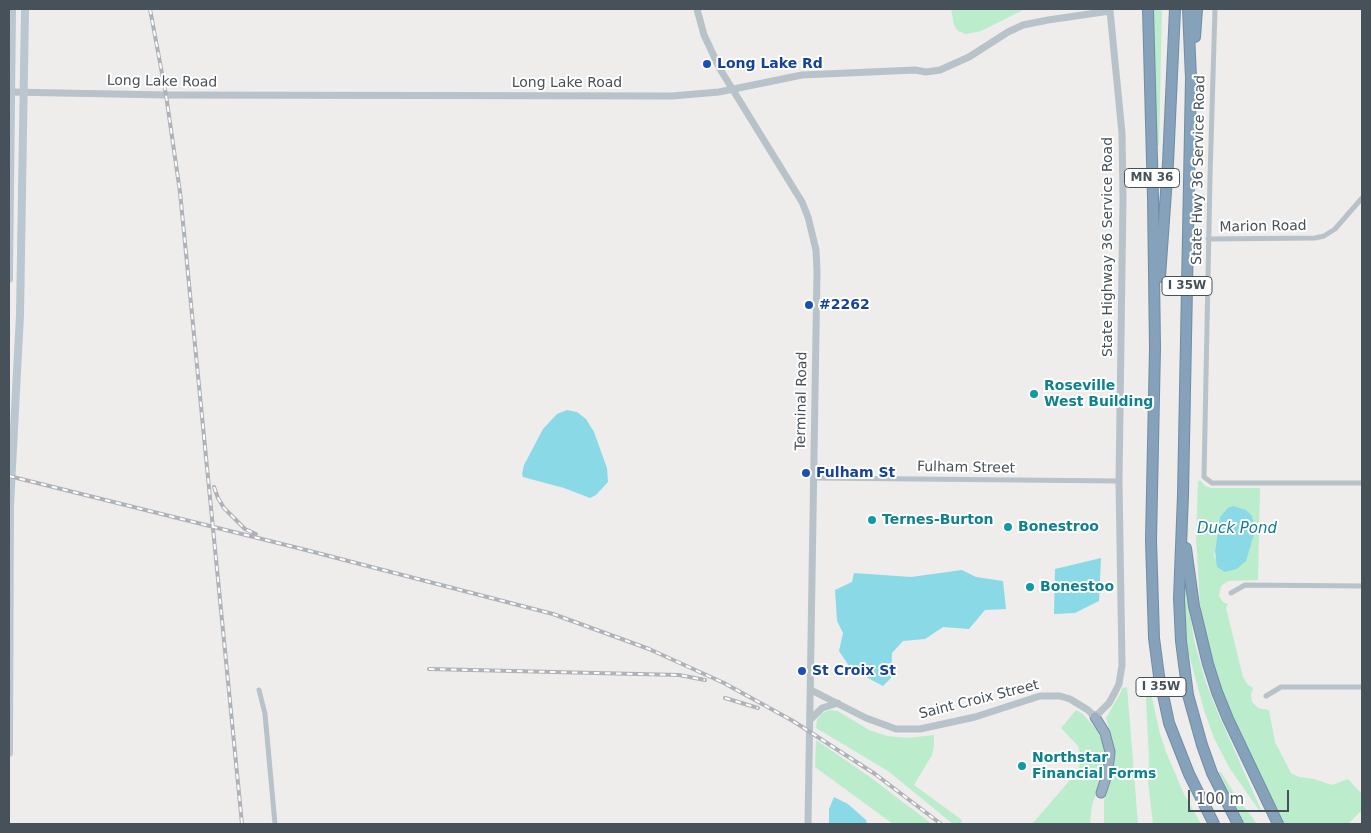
<!DOCTYPE html>
<style>
body{margin:0}
#map{position:relative;width:1371px;height:833px;overflow:hidden;background:#efecec;font-family:"DejaVu Sans",sans-serif}
canvas{display:block}
.frame{position:absolute;inset:0;border:10px solid #465159;pointer-events:none}
.scale{position:absolute;left:1188px;top:790px;width:101px;height:22px;box-sizing:border-box;border:2px solid #465159;border-top:0;padding-left:6px;font-size:15px;line-height:18px;white-space:nowrap;color:#465159;-webkit-text-stroke:4px #fff;paint-order:stroke}
</style>
<div id="map">
<canvas width="1371" height="833"></canvas>
<div class="frame"></div>
<div class="scale">100 m</div>
</div>
<script>
const ctx = document.querySelector('canvas').getContext('2d');
ctx.lineJoin = 'round';
function fill(path, color) { ctx.fillStyle = color; ctx.fill(path, 'evenodd'); }
const toPath = rows => new Path2D(rows.map(r => 'M' + r).join(''));
function strokePath(path, color, width, dash) { ctx.strokeStyle = color; ctx.lineWidth = width; ctx.lineCap = dash ? 'butt' : 'round'; ctx.setLineDash(dash || []); ctx.stroke(path); }
function label(font, color, halo, rows, align = 'center') {
  ctx.font = font + ' "DejaVu Sans",sans-serif'; ctx.lineWidth = 4; ctx.setLineDash([]); ctx.textBaseline = 'middle'; ctx.strokeStyle = halo; ctx.fillStyle = color; for (const [text, x, y, turn = 0] of rows) {
    ctx.save(); ctx.translate(x, y); ctx.rotate((+turn || 0) * Math.PI / 180); ctx.textAlign = isNaN(turn) ? turn : align; if (halo) ctx.strokeText(text, 0, 0); ctx.fillText(text, 0, 0); ctx.restore();
  }
}
const green = toPath([
 [951,9,1035,9,1023,10,981,31,966,34,958,31,954,25],
 [1154,9,1160,9,1162,11,1159,145,1156,146],
 [1200,480,1205,486,1211,488,1260,488,1258,580,1228,581,1221,586,1219,596,1223,602,1228,604,1226,608,1243,677,1248,685,1253,688,1251,694,1252,702,1258,708,1269,710,1275,742,1291,773,1299,777,1314,779,1332,785,1348,779,1361,793,1362,810,1348,824,1283,824,1227,703,1217,678,1208,644,1200,605,1196,538,1198,482],
 [1220,517,1255,531,1245,561,1237,569,1225,572,1214,556],
 [1184,586,1186,586,1194,640,1206,683,1218,713,1261,810,1259,810,1230,769,1214,738,1204,710,1188,651,1184,614],
 [1149,684,1159,730,1166,752,1184,794,1201,824,1153,824,1148,781,1149,758,1146,700,1147,685],
 [1127,687,1138,824,1104,824,1104,800,1114,772,1115,756,1113,742,1106,718,1120,694,1122,688],
 [829,710,838,711,869,730,887,736,907,738,934,735,934,746,932,755,914,785,962,820,961,824,953,824,888,771,816,728,817,720,821,714],
 [1076,710,1083,714,1095,728,1102,740,1105,754,1104,772,1092,805,1090,824,1032,824,1077,772,1080,764,1080,753,1078,746,1061,728],
 [816,740,870,777,932,824,893,824,815,767],
 [1219,772,1221,772,1234,793,1257,824,1245,824]
]);
const water = toPath([
 [567,410,577,412,586,419,594,432,607,468,608,482,596,495,590,498,564,488,523,477,522,474,524,465,543,429,557,414],
 [1233,506,1246,510,1252,516,1255,531,1246,561,1237,569,1225,572,1217,567,1215,551,1220,517,1228,508],
 [1101,558,1099,601,1075,613,1054,614,1055,569],
 [962,570,976,577,1003,581,1006,609,985,610,969,629,943,627,925,639,903,641,892,653,891,678,883,686,851,669,839,651,843,633,837,621,835,590,852,582,854,573,911,577],
 [834,797,848,804,866,820,867,824,829,824,829,809]
]);
const minor = toPath([
 [1215,9,1210,177,1204,477,1212,483,1362,483],
 [1208,239,1315,238,1324,236,1335,229,1362,198],
 [814,478,1119,481],
 [1231,593,1245,585,1362,586],
 [259,690,265,714,275,824],
 [1266,696,1281,687,1362,687]
]);
const tertiary = toPath([
 [697,9,704,35,720,69,802,202,808,217,816,250,817,271,808,824],
 [9,92,166,95,672,96,719,92,802,75,915,70,926,72,940,70,969,57,1008,32,1023,25,1048,20,1110,11,1122,133,1123,198,1119,481,1122,665,1119,684,1114,694,1109,703,1095,717,1088,710,1070,699,1060,696,1040,696,975,717,920,729,896,729,866,718,811,690],
 [811,719,822,708,838,703]
]);
const secondary = toPath([
 [9,279,12,9],
 [9,753,10,505,20,315,25,9]
]);
const trunk = toPath([
 [1095,717,1105,733,1110,752,1108,772,1101,793]
]);
const motorway = toPath([
 [1148,9,1153,198,1155,348,1151,540,1154,638,1159,676,1169,723,1189,774,1214,824],
 [1188,9,1191,78,1183,495,1179,598,1181,641,1188,695,1202,745,1212,773,1238,824],
 [1195,37,1197,9],
 [1160,277,1168,163,1175,9],
 [1186,548,1194,606,1208,664,1217,692,1228,719,1278,824]
]);
const rail = toPath([
 [150,9,166,95,180,192,242,824],
 [9,476,302,549,553,614,649,649,724,683,793,721,875,774,941,824],
 [214,487,218,498,224,508,245,529,256,534],
 [429,669,679,675,705,680],
 [725,698,758,708]
]);
const markers = [
 [707,64,5,"#1a4fb4"],
 [809,305,5,"#1a4fb4"],
 [1034,394,5,"#0f9aa8"],
 [806,473,5,"#1a4fb4"],
 [872,520,5,"#0f9aa8"],
 [1008,527,5,"#0f9aa8"],
 [1030,587,5,"#0f9aa8"],
 [802,671,5,"#1a4fb4"],
 [1022,766,5,"#0f9aa8"]
];
const shields = [
 [1152,178,55],
 [1187,286,50],
 [1161,687,50]
];
const shieldNames = [
 ["MN 36",1152,178],
 ["I 35W",1187,286],
 ["I 35W",1161,687]
];
const transitNames = [
 ["Long Lake Rd",717,64],
 ["#2262",819,305],
 ["Fulham St",816,473],
 ["St Croix St",812,671]
];
const streetNames = [
 ["Long Lake Road",162,82,1],
 ["Long Lake Road",567,83],
 ["State Hwy 36 Service Road",1199,170,-89],
 ["Marion Road",1263,227,-1],
 ["State Highway 36 Service Road",1108,247,-90],
 ["Terminal Road",802,401,-89],
 ["Fulham Street",966,468,1],
 ["Saint Croix Street",979,700,-14]
];
const cultureNames = [
 ["Roseville",1044,386],
 ["West Building",1044,402],
 ["Ternes-Burton",882,520],
 ["Bonestroo",1018,527],
 ["Bonestoo",1040,587],
 ["Northstar",1032,758],
 ["Financial Forms",1032,774]
];
const waterNames = [
 ["Duck Pond",1237,529]
];
fill(green, '#bbeccc');
fill(water, '#8ad9e7');
strokePath(trunk, '#718da5', 11);
strokePath(motorway, '#718da5', 12);
strokePath(minor, '#b8c2c9', 5);
strokePath(tertiary, '#b8c2c9', 7);
strokePath(secondary, '#bac6d0', 8);
strokePath(trunk, '#9ab0c2', 9);
strokePath(motorway, '#86a2ba', 10);
strokePath(rail, '#afb2b7', 4);
strokePath(rail, '#fff', 2, [5.5]);
for (const [x, y, r, color] of markers) { const dot = new Path2D(); dot.arc(x, y, r, 0, 2 * Math.PI); ctx.fillStyle = color; ctx.fill(dot); strokePath(dot, '#fff', 2); }
for (const [x, y, w] of shields) { const box = new Path2D(); box.roundRect(x - w / 2, y - 9.5, w, 19, 4); ctx.fillStyle = '#fff'; ctx.fill(box); strokePath(box, '#465159', 1); }
label('bold 12px', '#465159', null, shieldNames);
label('bold 14px', '#164399', '#fff', transitNames, 'left');
label('14px', '#465159', '#fff', streetNames);
label('bold 14px', '#0d838f', '#fff', cultureNames, 'left');
label('italic 15px', '#127d91', '#fff', waterNames);
</script>
